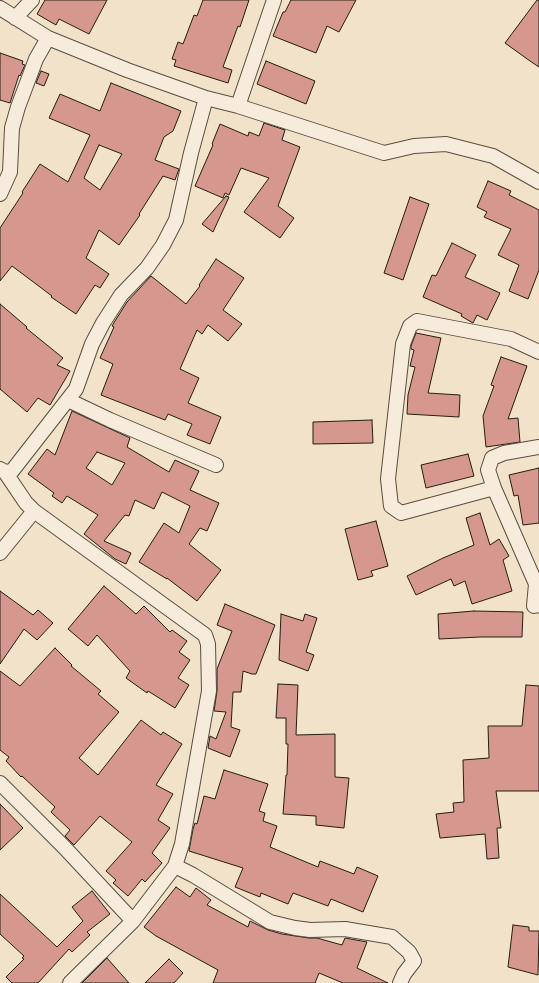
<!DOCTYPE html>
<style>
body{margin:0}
canvas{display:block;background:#f2e2c9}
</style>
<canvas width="539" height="983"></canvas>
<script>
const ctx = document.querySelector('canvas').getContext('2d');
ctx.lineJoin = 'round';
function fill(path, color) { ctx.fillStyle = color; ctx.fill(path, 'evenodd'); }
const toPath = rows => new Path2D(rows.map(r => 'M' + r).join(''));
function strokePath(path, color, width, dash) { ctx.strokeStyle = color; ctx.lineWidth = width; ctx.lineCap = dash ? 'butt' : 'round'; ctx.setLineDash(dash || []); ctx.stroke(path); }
const building = toPath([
 [45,0,107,0,89,34,59,19,56,25,37,14,45,0],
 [203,0,249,0,240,27,238,26,223,67,232,70,228,83,174,66,176,60,172,59,178,42,183,44,194,15,197,16,203,0],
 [291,0,356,0,339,32,327,26,316,53,273,36,283,12,285,12,291,0],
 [537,0,539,0,539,67,530,61,505,43,537,0],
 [0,53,23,61,22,64,25,65,20,76,19,75,10,103,0,100,0,53],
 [266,61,315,81,306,104,257,84,266,61],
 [41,71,49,74,44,86,36,83,41,71],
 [111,83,181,111,173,131,164,137,155,160,179,169,175,180,163,176,139,214,140,215,119,245,99,230,86,258,109,274,100,288,95,285,76,314,51,297,52,296,12,266,0,281,0,228,23,193,22,192,40,164,68,182,90,135,49,118,60,94,100,111,111,83],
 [99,145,122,154,100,190,84,178,99,145],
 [264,123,285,130,282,140,300,147,278,206,294,218,280,238,244,212,269,178,241,168,229,195,225,193,223,198,195,186,213,145,212,144,220,124,248,136,249,132,259,136,264,123],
 [488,181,511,191,509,195,539,210,539,270,528,299,509,291,519,265,498,255,511,229,484,217,487,212,477,207,488,181],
 [226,196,229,197,213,232,202,224,226,196],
 [410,197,429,204,403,280,384,273,410,197],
 [452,243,476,255,465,277,500,293,487,320,477,315,473,323,461,316,462,314,423,297,432,275,436,276,452,243],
 [216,259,244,278,223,310,242,324,228,341,208,325,202,334,197,330,180,369,199,378,188,403,221,417,210,444,187,435,192,424,168,414,165,420,101,395,113,364,100,358,114,327,112,326,115,321,127,302,151,276,186,304,200,286,199,285,216,259],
 [0,304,27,327,26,328,63,358,57,365,70,371,50,405,38,398,27,412,0,389,0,304],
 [416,333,441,338,428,393,460,395,459,417,407,414,408,395,415,367,410,366,414,350,411,349,411,346,416,333],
 [501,357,527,366,508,419,518,418,520,442,486,447,483,416,494,386,491,385,501,357],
 [72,411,130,438,127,447,169,472,175,460,199,471,190,490,219,503,207,531,200,528,189,544,221,570,197,601,167,578,167,579,139,562,164,523,179,533,190,506,162,492,154,509,135,500,129,516,125,515,104,541,131,553,126,564,115,559,84,534,98,515,67,496,62,503,52,496,54,493,28,474,47,449,55,455,72,411],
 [97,452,125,463,112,485,86,468,97,452],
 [372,420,373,443,313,444,313,422,372,420],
 [468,454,474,476,426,488,421,465,468,454],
 [539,468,539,523,523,525,518,495,514,496,509,475,539,468],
 [480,513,490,545,499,539,509,556,503,560,512,591,472,604,465,581,454,586,451,579,416,595,407,576,443,558,474,545,466,518,480,513],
 [376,521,388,566,371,571,373,576,358,580,345,529,376,521],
 [104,586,136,614,144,606,170,632,172,630,187,641,179,652,190,660,178,678,189,685,175,708,148,691,147,693,126,678,130,671,97,635,88,646,68,629,104,586],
 [0,591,33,615,38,610,53,623,37,640,24,629,0,664,0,591],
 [225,604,275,625,256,674,252,674,243,671,241,692,233,692,231,727,240,730,230,757,208,748,210,736,216,739,226,712,214,711,217,691,217,669,232,631,217,625,225,604],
 [474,611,523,612,522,637,480,637,439,639,438,614,474,611],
 [281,614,303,621,305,614,317,618,306,652,314,655,308,671,279,660,281,614],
 [55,648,72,665,71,666,101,691,98,694,119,712,79,758,98,775,141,720,161,735,163,732,182,744,156,785,173,794,158,820,170,828,152,853,162,863,145,882,142,879,128,896,113,883,116,880,106,871,132,842,100,816,74,845,65,836,70,830,51,812,55,807,22,776,21,777,6,761,9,757,0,750,0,671,20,686,55,648],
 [278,684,298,685,296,735,335,734,335,777,349,778,344,828,316,825,316,816,283,814,286,775,287,775,288,744,286,744,286,718,276,718,278,684],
 [526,685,539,686,539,791,496,791,501,828,497,828,499,858,487,859,485,834,440,838,436,814,454,812,453,803,464,802,463,760,489,758,488,726,522,726,526,685],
 [224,770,268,784,259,811,265,813,263,821,277,826,270,847,318,867,320,861,354,874,357,867,378,876,363,912,331,899,328,906,293,893,288,904,261,893,260,897,235,887,243,868,189,851,193,829,195,823,197,824,204,796,215,799,224,770],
 [0,804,23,828,0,850,0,804],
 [176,887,190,897,196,888,211,900,207,905,248,927,250,921,268,930,282,934,309,938,317,938,342,945,345,938,367,942,357,968,388,983,343,983,319,973,315,983,213,983,218,970,156,936,144,927,176,887],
 [92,891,110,914,87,932,90,935,72,952,69,949,38,983,12,983,6,977,24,959,22,958,24,956,0,934,0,894,57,947,83,921,72,907,92,891],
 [513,925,529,927,529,931,539,931,538,975,508,967,513,925],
 [107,958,129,983,82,983,107,958],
 [169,959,183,973,174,983,145,983,169,959]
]);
const street = toPath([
 [0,8,48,38,127,70,206,98,238,106,384,153,414,146,446,144,493,156,539,182],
 [15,18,32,0],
 [238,106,274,0],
 [0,194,10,172,12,128,18,107,36,59,48,38],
 [68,400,110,420,216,465],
 [539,447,504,453,492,458,488,470,494,488,536,584,534,606,539,605],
 [0,469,5,472,26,503,34,511,205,635,208,644,209,691,182,844,175,866,133,921,70,983],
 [5,472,12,471,76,389,92,344,103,323,121,295,147,268,163,245,176,220,191,153,206,98],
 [494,488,401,513,391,506,388,479,403,344,410,326,417,321,511,339,539,352],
 [0,553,34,511],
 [0,783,65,848,133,921],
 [175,866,193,875,270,922,295,928,310,930,345,929,392,937,409,952,414,961,404,974,400,983]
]);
fill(building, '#d6988e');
strokePath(building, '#251d13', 1);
strokePath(street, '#584e40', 16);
strokePath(street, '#f7ecdc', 14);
</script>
